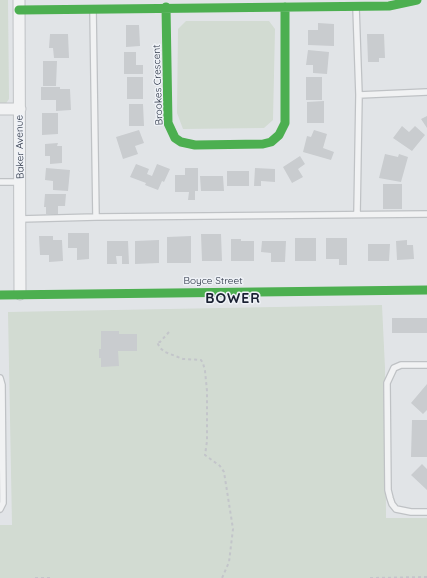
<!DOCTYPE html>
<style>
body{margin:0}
canvas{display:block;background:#e1e4e7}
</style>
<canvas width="427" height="578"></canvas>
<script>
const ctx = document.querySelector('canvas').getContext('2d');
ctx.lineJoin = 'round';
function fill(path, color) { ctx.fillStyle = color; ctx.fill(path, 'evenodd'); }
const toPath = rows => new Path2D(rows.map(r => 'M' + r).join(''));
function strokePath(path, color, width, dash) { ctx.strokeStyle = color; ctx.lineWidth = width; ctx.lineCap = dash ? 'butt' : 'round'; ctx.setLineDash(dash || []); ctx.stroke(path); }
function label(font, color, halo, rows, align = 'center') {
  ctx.font = font + ' Quicksand,sans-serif'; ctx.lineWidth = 3; ctx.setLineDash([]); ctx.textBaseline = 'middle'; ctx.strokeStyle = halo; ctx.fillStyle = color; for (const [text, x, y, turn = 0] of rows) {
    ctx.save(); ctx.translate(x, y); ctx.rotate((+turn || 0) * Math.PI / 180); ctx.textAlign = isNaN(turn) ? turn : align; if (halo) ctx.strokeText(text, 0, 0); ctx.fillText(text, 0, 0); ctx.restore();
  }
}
const green = toPath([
 [0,0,8,0,9,99,2,109,0,109],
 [186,21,269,21,275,29,273,120,264,128,183,129,177,113,178,29],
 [382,305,385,368,386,518,427,518,427,578,0,578,0,525,12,525,8,312]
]);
const building = toPath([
 [318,23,334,24,334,46,308,45,308,30,318,30],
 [126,25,139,25,140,46,126,47],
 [50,34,68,34,69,58,54,58,53,48,49,48],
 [367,34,384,34,385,58,379,58,379,62,368,62],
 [308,50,329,52,327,74,313,73,313,65,306,65],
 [124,52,136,52,136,65,143,65,143,74,124,74],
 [43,61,57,61,56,86,43,86],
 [127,77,143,77,143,99,127,99],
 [306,77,322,77,322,100,306,100],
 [41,87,60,87,60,89,70,89,71,110,56,111,56,100,41,100],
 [324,101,324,123,307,123,307,102],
 [129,104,143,104,144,126,129,126],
 [42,113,58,113,58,134,42,135],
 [427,116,427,128,421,119],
 [402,126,409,132,415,126,425,135,412,151,393,138],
 [139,130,144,143,135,146,138,154,123,159,116,137],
 [314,130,327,134,323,148,334,152,331,160,303,152,307,136,311,137],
 [58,143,57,146,62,146,62,163,50,164,50,156,45,156,45,144],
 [385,154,398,157,399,154,408,157,401,182,379,178],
 [300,156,305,164,298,169,303,177,292,183,283,167],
 [136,164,149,169,147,174,152,176,157,164,170,169,164,182,162,181,158,190,145,185,146,183,130,177],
 [46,168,70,170,68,191,53,190,53,181,45,180],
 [185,168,198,168,198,191,195,191,195,200,188,200,189,192,175,192,175,175,185,175],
 [255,168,275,169,275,182,261,181,261,186,254,186],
 [227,171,249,171,249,186,227,186],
 [200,176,223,176,224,191,201,191],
 [383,184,402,184,402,209,383,209],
 [45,194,66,194,65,206,58,206,58,215,46,214,46,207,44,207],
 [68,233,89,233,89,259,77,260,77,248,68,248],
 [201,234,221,234,222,261,202,261],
 [39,236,53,236,53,240,62,240,63,261,49,262,49,255,40,255],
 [191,236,191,263,167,263,167,237],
 [295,238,316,238,316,261,295,261],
 [326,238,347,238,347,265,339,265,339,259,326,259],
 [231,239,241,239,241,241,254,241,254,261,231,261],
 [159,240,159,263,135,264,135,241],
 [407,240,407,245,413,245,414,259,397,260,396,241],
 [107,241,128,241,129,264,122,264,122,256,116,256,117,264,107,264],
 [262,241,286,241,285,262,271,262,271,253,261,252],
 [368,244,390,244,389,261,368,261],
 [392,318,427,318,427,333,392,333],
 [101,331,119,331,119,334,137,334,137,351,118,351,119,366,101,367,101,358,99,358,99,349,101,349],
 [427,384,427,410,423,414,411,403],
 [412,420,427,420,427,457,411,457],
 [422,464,427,469,427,490,411,475]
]);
const path = toPath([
 [169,332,160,342,157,342,160,348,165,352,183,359,201,360,203,363,205,371,207,391,207,441,205,455,220,466,224,472,233,529,229,562,222,578],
 [35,578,52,578],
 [370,578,427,577]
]);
const lane = toPath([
 [356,7,359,95,357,214],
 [93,9,96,217],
 [359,95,427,92],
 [0,182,20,182],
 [20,219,96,217,427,214],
 [427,365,401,365,394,368,387,383,388,490,390,498,392,504,396,509,411,512,427,512],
 [0,378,2,385,3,495,3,503,0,509]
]);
const street = toPath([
 [19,0,20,294],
 [0,109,20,109]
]);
const fast = toPath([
 [166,7,168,123,175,138,181,142,195,145,263,144,271,142,279,135,285,123,285,7],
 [19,10,389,6,417,0],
 [0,295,427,290]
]);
const streetNames = [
 ["Brookes Crescent",158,85,-92],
 ["Baker Avenue",20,147,-91],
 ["Boyce Street",213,281]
];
const districtNames = [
 ["BOWER",233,299]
];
fill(green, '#d2dbd2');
fill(building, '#c9cccf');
strokePath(lane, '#bfc2c5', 8);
strokePath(street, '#bfc2c5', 13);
strokePath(path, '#c3c5ca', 2, [3, 3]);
strokePath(lane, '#f1f2f3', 5.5);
strokePath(street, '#f1f2f3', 11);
strokePath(fast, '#4caf50', 9);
label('10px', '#273041', '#eff2f7', streetNames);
ctx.letterSpacing = '1px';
label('bold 14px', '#1a2132', '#eff2f7', districtNames);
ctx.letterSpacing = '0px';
</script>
